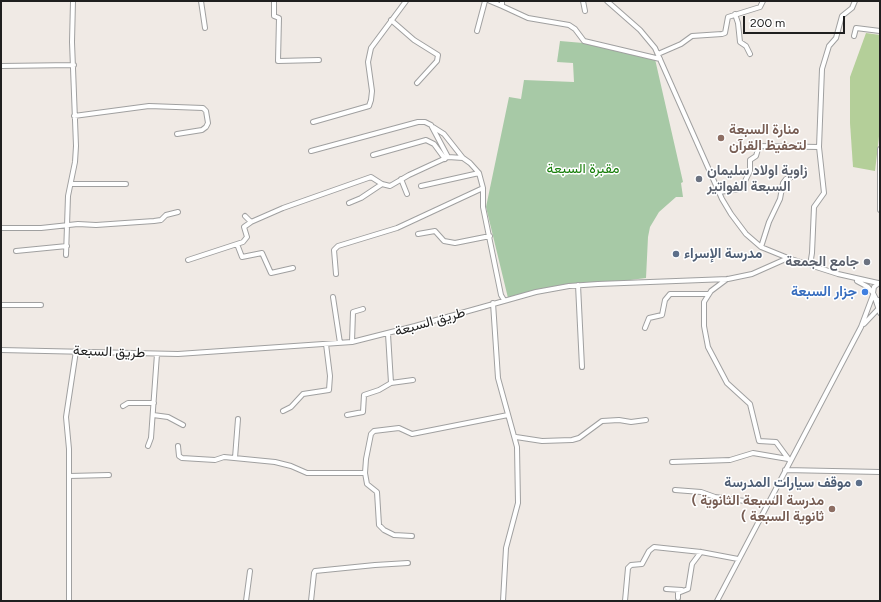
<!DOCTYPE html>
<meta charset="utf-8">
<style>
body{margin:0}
#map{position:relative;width:881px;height:602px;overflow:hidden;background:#f0eae5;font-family:Figtree,sans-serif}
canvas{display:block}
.frame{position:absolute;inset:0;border:2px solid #1f1f1f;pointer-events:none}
.scale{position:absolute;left:743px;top:16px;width:102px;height:18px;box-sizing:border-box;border:2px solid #1f1f1f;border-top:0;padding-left:5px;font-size:12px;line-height:14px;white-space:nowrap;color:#1f1f1f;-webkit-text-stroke:3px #fff;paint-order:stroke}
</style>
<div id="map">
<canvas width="881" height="602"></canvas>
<div class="frame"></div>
<div class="scale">200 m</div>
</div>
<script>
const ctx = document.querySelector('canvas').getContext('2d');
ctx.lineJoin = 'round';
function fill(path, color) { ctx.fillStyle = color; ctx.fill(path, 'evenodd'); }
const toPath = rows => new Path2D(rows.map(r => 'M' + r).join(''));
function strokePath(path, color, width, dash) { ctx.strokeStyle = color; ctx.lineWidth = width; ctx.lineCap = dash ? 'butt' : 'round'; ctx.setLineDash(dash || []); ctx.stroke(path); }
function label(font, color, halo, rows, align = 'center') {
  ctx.font = font + ' Figtree,Vazirmatn,sans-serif'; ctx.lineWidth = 3; ctx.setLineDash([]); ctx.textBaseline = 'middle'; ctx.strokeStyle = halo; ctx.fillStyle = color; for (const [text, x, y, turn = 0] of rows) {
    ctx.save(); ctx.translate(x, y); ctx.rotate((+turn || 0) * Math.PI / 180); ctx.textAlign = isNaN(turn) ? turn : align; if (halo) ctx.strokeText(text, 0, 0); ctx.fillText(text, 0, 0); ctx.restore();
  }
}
const forest = toPath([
 [866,33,880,35,880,128,875,171,853,167,850,123,850,77]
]);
const cemetery = toPath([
 [560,41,583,43,655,59,683,182,681,183,683,197,676,197,659,212,650,227,648,237,646,278,528,293,508,298,486,207,509,97,521,99,524,80,574,82,573,63,557,62]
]);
const minor = toPath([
 [201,1,205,28],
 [274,1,274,16,279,18,278,61,319,60],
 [490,1,502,6],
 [502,1,502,6,528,18,569,25,575,29,584,41,660,59],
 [583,1,585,11],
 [607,1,640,30,655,48,722,199,731,214,746,234,761,247,788,258,838,274,878,283],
 [735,14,738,23,740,42,746,46,750,54],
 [391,20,414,40,438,55,437,61,417,83],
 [477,31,485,1],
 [854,36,856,28,880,31],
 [658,54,681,44,692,36,722,34,725,33,728,17,760,7,763,1],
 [1,66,74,65],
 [74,116,149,106,203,108,206,111,208,123,206,127,202,130,177,134],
 [313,122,369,106,371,100,372,91,368,62,371,48,406,1],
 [433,127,444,134,463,158],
 [880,149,880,210],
 [311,151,418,122,425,122,431,125,448,157],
 [373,155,426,140,434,144,445,159],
 [401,179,407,194],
 [71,184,126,184],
 [421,186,479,173],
 [719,192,741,189,750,171,750,160,756,156,759,146,819,147],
 [349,203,361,198,382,184],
 [245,216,251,222,283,208,371,177,382,184,390,186,409,175,448,157,463,158,470,163,479,173,483,188,483,207,501,295,504,300],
 [1,228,41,228,78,224,96,225,154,221,161,220,166,215,178,212],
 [418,234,435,231,444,241,455,243,490,236],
 [237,244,242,257,262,253,271,273,293,268],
 [761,247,769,222,780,199,783,183,786,179,795,176],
 [16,251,67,246],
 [66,255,68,196,75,162,76,146,72,42,73,1],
 [188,260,243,242,247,237,244,227,251,222],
 [810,265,812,253,814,207,824,193,819,147,822,69,829,46,836,38,842,16,852,8,855,1],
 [336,274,334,250,338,246,397,228,483,188],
 [727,279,711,291,704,302,704,326,708,347,727,383,750,404,759,441,776,442,790,461],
 [857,281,868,287,873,293],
 [879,283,874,287,873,293,876,299,880,301],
 [578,285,582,367],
 [333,297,340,343],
 [875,298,880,313],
 [493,303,498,378,517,447,518,503,506,548,503,601],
 [1,305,41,305],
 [864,324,880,307],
 [645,328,649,318,662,315,665,300,670,294,708,294],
 [388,334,391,383,413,380],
 [352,342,353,312,363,309],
 [1,350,178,354,352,342,415,326,536,292,569,286,598,284,728,279,752,274,788,258],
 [123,406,128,403,154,403],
 [283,411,291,407,303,394,329,390,330,376,326,344],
 [153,415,168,417,183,425],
 [347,415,363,412,364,395,379,390,391,383],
 [516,437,542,441,572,440,579,438,602,421,619,420,631,422,646,420],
 [148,446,151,438,157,354],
 [178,446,179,456,182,458,215,460,224,457,275,462,291,466,307,473,365,473],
 [235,458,238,419],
 [672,462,730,460,753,453,788,459],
 [785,470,880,472],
 [69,476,109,475],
 [675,490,701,492,715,497,767,504],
 [412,536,394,535,384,530,379,525,377,492,367,484,365,473,366,459,371,434,374,431,399,428,412,434,508,415],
 [666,589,682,590],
 [678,598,678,593,688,589,692,564,701,552],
 [69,601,69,449,66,417,76,351],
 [246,601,250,571],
 [311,601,314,573,315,571,375,565,408,563],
 [625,601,628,568,631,565,642,564,649,551,654,547,701,552,738,559],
 [717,601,861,327,873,295]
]);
const markers = [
 [721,138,4,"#8d6e63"],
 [699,179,4,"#6b7280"],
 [676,254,4,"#5c6f8a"],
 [867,262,4,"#6b7280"],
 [865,292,4,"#3f7fe0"],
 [859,483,4,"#5c6f8a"],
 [832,509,4,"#8d6e63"]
];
const educationNames = [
 ["منارة السبعة",729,130],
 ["لتحفيظ القرآن",729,146],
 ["( مدرسة السبعة الثانوية",824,501,"right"],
 ["( ثانوية السبعة",824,517,"right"]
];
const parkNames = [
 ["مقبرة السبعة",583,169]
];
const worshipNames = [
 ["زاوية اولاد سليمان",707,171],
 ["السبعة الفواتير",707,187],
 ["جامع الجمعة",859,262,"right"]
];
const serviceNames = [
 ["مدرسة الإسراء",684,254],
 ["موقف سيارات المدرسة",851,483,"right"]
];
const shopNames = [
 ["جزار السبعة",857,292]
];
const streetNames = [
 ["طريق السبعة",430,322,-16],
 ["طريق السبعة",109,352,2]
];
fill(forest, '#b4cf99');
fill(cemetery, '#a7c9a6');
strokePath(minor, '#a0a0a0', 6);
strokePath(minor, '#fff', 4);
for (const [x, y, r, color] of markers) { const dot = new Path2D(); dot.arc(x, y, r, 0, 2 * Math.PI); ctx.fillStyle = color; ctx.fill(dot); strokePath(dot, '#fff', 1.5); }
label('bold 14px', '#785e54', '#fff', educationNames, 'left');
label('14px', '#187f0b', '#fff', parkNames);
label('bold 14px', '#5b616d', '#fff', worshipNames, 'left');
label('bold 14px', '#4e5e75', '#fff', serviceNames, 'left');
label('bold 14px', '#366cbe', '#fff', shopNames, 'right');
label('14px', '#1f1f1f', '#fff', streetNames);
</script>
